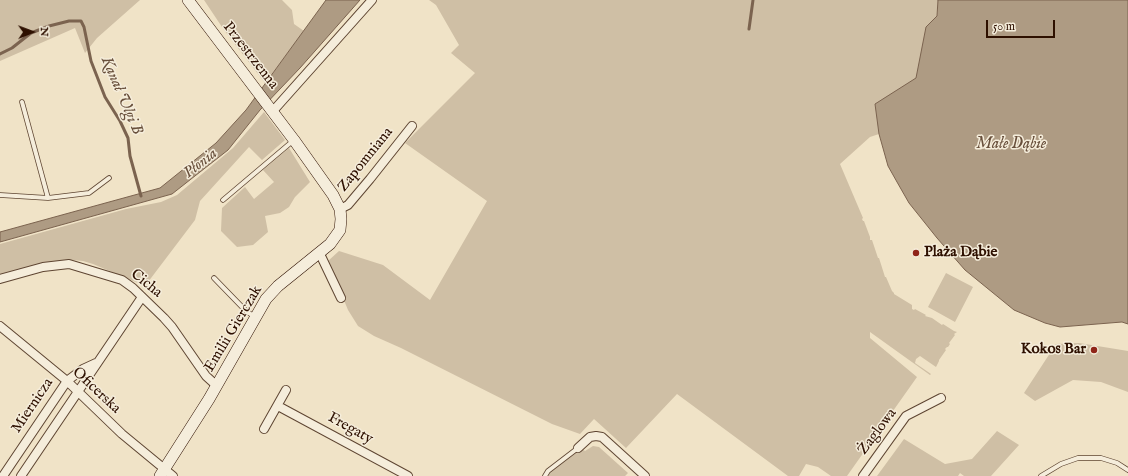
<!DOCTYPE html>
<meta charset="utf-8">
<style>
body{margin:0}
#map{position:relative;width:1128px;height:476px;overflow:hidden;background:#f0e3c7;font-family:"IM FELL English",serif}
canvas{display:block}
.north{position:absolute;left:12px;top:12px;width:40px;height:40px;-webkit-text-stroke:3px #f5eddb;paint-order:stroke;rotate:89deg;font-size:11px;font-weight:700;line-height:16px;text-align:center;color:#2e1000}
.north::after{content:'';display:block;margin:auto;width:14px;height:18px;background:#2e1000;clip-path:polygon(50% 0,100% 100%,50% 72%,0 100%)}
.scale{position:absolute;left:986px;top:20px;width:69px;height:18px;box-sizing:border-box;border:2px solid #2e1000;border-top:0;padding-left:5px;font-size:12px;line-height:14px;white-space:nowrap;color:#2e1000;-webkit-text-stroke:3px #f5eddb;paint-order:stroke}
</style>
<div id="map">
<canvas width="1128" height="476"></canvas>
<div class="north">N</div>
<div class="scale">50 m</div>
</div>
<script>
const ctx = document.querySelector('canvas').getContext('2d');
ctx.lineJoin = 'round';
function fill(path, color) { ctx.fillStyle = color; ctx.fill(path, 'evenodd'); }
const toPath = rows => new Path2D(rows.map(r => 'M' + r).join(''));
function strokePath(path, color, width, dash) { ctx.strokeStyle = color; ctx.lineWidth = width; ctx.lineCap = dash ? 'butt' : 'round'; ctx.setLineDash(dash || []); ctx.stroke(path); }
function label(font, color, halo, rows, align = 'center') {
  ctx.font = font + ' "IM FELL English",serif'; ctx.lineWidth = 3; ctx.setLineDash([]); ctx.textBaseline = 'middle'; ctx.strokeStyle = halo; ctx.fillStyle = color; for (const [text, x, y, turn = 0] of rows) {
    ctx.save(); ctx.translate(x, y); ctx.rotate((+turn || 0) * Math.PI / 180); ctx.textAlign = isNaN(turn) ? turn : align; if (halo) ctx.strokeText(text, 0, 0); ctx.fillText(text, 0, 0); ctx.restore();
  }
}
const green = toPath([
 [0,0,140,0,97,38,85,53,75,28,0,61],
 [204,0,282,0,292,10,294,24,304,31,265,83,224,30],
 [429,0,938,0,937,16,939,62,879,134,870,137,840,164,863,218,862,219,863,221,864,221,870,237,870,240,872,240,878,258,879,258,885,277,886,277,892,291,894,293,894,294,912,305,912,309,914,310,915,309,926,315,925,316,932,318,942,325,943,324,954,331,957,332,954,334,955,335,949,343,950,344,948,347,947,347,945,349,946,350,939,360,939,361,936,367,920,356,916,359,915,363,931,374,930,375,870,332,870,338,917,377,847,476,831,476,818,467,806,464,799,476,788,476,677,394,626,448,594,419,580,434,552,424,401,348,374,336,358,326,348,310,328,261,339,251,383,265,430,300,487,201,405,143,475,73,451,53,459,45,436,5],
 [264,112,285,140,262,160,249,147,200,201,195,220,145,286,93,264,83,261,72,260,53,262,0,275,0,244,126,209,161,202,177,195,233,148],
 [289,148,310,182,295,197,289,207,280,213,265,216,268,232,253,245,237,247,221,231,222,208,245,187,254,199,274,182,263,170],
 [946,273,973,287,955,322,928,307],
 [1079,343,1128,351,1128,392,1101,382,1073,380,1035,401,1024,393,1056,344],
 [997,431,1019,445,991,476,964,476,960,473,958,476,877,476,904,439,945,464,972,459],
 [593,446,599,447,628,473,625,476,548,476,550,472,581,448,585,451]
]);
const water = toPath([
 [326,0,360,0,300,68,260,110,228,150,172,194,0,242,0,232,160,188,216,143,246,110,326,0],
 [938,0,1128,0,1128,324,1122,322,1060,327,1045,323,1014,310,965,270,937,238,909,203,897,182,888,166,879,134,875,104,916,78,926,27,937,16,938,0]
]);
const stream = toPath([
 [749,29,753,0],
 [0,54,12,48,31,33,49,26,69,21,81,21,84,27,91,61,105,97,120,121,128,138,130,156,141,196]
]);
const lane = toPath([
 [22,102,48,198],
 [0,195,48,198,89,193,109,178],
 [223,200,294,140],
 [214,278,246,311,255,317],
 [545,476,548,471,578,448],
 [1041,476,1061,464,1078,458,1101,458,1117,463,1128,470]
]);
const street = toPath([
 [273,111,372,0],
 [340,209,348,205,370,179,412,126],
 [320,254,341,298],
 [0,279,43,267,69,264,122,280,133,288,164,318,172,327,206,376,217,386],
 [0,326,67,381,122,434,173,476],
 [278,406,408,476],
 [264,429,286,390],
 [578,448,590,437,596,436,602,437,645,476],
 [3,476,67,381,83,369,96,363],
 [21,476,142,297],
 [863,476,906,416,941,398]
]);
const secondary = toPath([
 [160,476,209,399,266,299,278,286,330,244,340,230,341,219,340,209,333,195,294,140,188,0]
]);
const markers = [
 [916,253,4,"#8f2418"],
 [1094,350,4,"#8f2418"]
];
const streetNames = [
 ["Przestrzenna",250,56,52],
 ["Zapomniana",366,160,-51],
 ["Cicha",146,284,39],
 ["Emilii Gierczak",234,329,-59],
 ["Oficerska",96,391,43],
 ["Miernicza",33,406,-56],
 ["Fregaty",350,429,29],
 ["Żaglowa",878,432,-53]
];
const poiNames = [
 ["Plaża Dąbie",924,253],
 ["Kokos Bar",1086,350,"right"]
];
const waterNames = [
 ["Kanał Ulgi B",121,96,67],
 ["Małe Dąbie",1011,145],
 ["Płonia",201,164,-38]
];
fill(green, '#cfbfa5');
fill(water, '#ae9b83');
strokePath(water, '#7b634f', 1);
strokePath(stream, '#7b634f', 3);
strokePath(lane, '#5e4532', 5.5);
strokePath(street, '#5e4532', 10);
strokePath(secondary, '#2e1000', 12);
strokePath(lane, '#f5eddb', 4);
strokePath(street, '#f5eddb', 8);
strokePath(secondary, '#f5eddb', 11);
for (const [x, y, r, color] of markers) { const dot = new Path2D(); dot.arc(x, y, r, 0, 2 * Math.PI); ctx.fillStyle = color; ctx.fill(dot); strokePath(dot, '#f5eddb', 1.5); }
label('15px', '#2e1000', '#f5eddb', streetNames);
label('bold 15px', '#2e1000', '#f5eddb', poiNames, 'left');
label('italic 16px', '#684f3b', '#f5eddb', waterNames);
</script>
